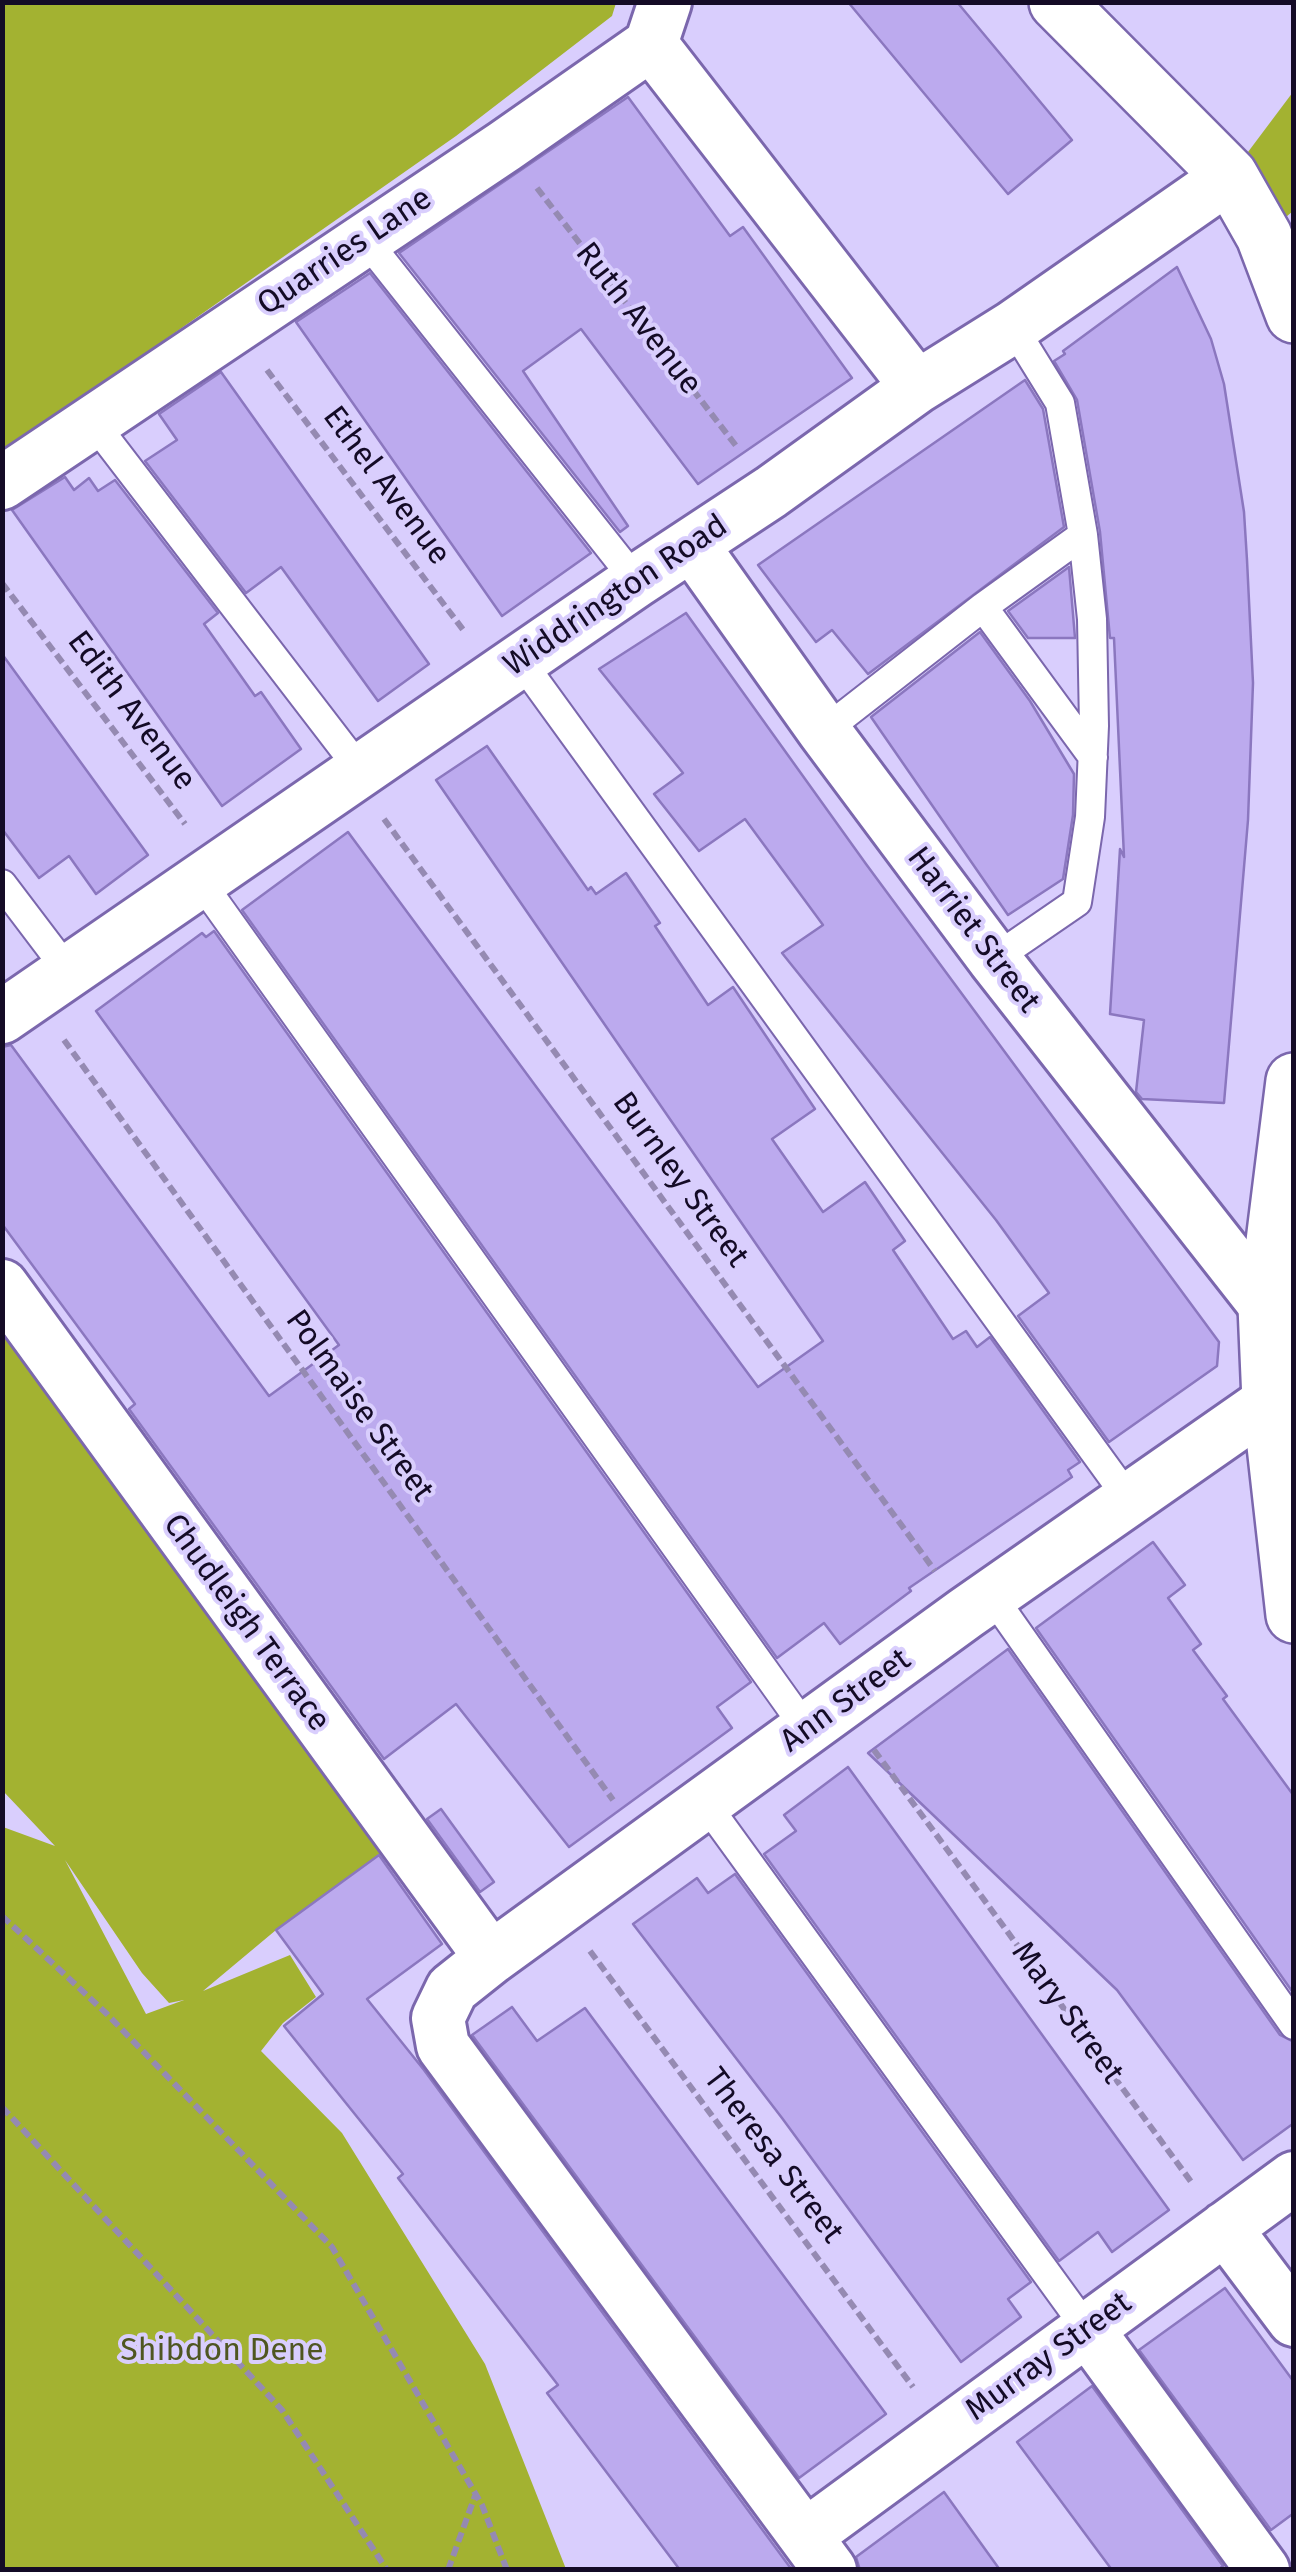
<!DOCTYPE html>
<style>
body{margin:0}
#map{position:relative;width:1296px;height:2572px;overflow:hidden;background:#d9cefd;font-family:"Fira Sans",sans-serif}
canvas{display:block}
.frame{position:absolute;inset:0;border:5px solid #140b26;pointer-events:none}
</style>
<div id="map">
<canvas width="1296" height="2572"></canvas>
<div class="frame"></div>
</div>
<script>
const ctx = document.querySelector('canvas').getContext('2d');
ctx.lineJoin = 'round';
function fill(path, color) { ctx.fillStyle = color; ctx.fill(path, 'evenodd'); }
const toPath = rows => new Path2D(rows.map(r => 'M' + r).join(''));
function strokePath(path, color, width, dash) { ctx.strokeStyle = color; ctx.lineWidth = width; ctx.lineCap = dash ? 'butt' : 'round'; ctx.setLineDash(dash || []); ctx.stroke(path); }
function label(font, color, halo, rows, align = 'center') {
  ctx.font = font + ' "Fira Sans",sans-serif'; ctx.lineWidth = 8; ctx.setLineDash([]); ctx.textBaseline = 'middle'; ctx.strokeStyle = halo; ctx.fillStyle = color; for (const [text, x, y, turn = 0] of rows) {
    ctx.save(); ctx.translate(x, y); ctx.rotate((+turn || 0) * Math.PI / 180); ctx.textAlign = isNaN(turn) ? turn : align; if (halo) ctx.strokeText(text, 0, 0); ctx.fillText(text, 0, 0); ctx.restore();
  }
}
const green = toPath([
 [3,3,616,3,612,16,456,136,3,453],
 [1293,92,1293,211,1264,236,1230,176],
 [2,1286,402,1839,276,1930,203,1991,290,1955,316,1997,283,2023,261,2051,342,2133,485,2364,566,2569,3,2569,3,1827,55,1846,3,1791],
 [65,1860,142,1973,169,2003,184,2000,146,2014]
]);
const building = toPath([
 [848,2,957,2,1072,140,1008,194,848,2],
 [628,97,730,236,743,227,852,378,698,484,581,329,523,371,628,526,620,532,399,253,628,97],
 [1177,267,1211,339,1224,384,1244,512,1247,560,1253,683,1248,820,1224,1103,1142,1099,1136,1092,1144,1020,1110,1014,1120,849,1124,857,1114,638,1110,638,1100,532,1077,400,1054,361,1065,354,1063,351,1177,267],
 [370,273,591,553,502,616,296,322,370,273],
 [221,372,429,664,378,701,281,567,246,593,145,461,177,440,159,414,221,372],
 [1025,380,1043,409,1064,527,868,674,832,630,816,642,758,565,1025,380],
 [65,477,74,490,89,478,98,491,115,480,218,613,204,624,255,696,261,692,301,749,222,806,12,510,65,477],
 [1069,567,1075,638,1028,638,1008,611,1069,567],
 [686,613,866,864,1219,1342,1217,1366,1109,1442,1018,1316,1049,1293,996,1220,782,953,823,925,745,819,699,851,654,794,683,773,599,669,686,613],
 [980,632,1030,701,1074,774,1073,815,1063,879,1008,915,871,717,980,632],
 [2,654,148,855,96,894,69,856,39,878,2,829,2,654],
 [487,746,588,890,591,887,596,894,626,873,660,923,655,926,708,1005,733,987,815,1109,772,1139,823,1212,865,1182,905,1241,893,1250,953,1339,966,1331,977,1347,990,1337,1080,1462,1068,1470,1072,1477,909,1588,911,1591,840,1644,824,1623,777,1658,242,910,348,832,758,1387,823,1341,436,780,487,746],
 [214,931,751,1682,717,1707,732,1728,569,1847,456,1704,384,1759,129,1409,135,1404,2,1224,2,1047,11,1045,269,1396,339,1345,96,1011,202,933,206,937,214,931],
 [1153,1542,1185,1585,1168,1598,1201,1644,1193,1650,1227,1696,1223,1699,1294,1796,1294,1994,1036,1628,1153,1542],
 [1008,1649,1280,2035,1294,2042,1294,2123,1243,2160,1117,1990,868,1753,1008,1649],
 [848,1767,1169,2210,1112,2252,1098,2232,1059,2261,764,1854,796,1831,784,1815,848,1767],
 [441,1809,494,1882,480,1892,427,1819,441,1809],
 [379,1855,442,1944,367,1999,424,2070,792,2570,680,2570,547,2393,558,2385,398,2178,403,2174,284,2026,323,1994,276,1930,379,1855],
 [735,1874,1031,2282,1008,2299,1021,2317,961,2362,782,2118,633,1924,697,1878,708,1893,735,1874],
 [512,2007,537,2041,585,2008,886,2414,799,2478,472,2035,512,2007],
 [1225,2288,1294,2382,1294,2513,1271,2530,1139,2350,1225,2288],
 [1092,2386,1223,2566,1218,2570,1112,2570,1017,2442,1092,2386],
 [944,2492,1000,2570,860,2570,856,2557,944,2492]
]);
const path = toPath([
 [537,188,737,447],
 [267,370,464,631],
 [2,583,185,824],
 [384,819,935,1571],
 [64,1040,613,1800],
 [874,1750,1192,2183],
 [2,1916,107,2014,332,2247,482,2505,507,2570],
 [590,1951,913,2387],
 [2,2107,282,2410,387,2570],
 [448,2570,475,2496]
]);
const lane = toPath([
 [365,239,636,581],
 [93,422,361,771],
 [983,607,1093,757],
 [520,660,1128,1498],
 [824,731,983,607,1083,535],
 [200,881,807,1730],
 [2,884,68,971],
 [994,959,1077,902,1090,817,1094,726,1092,619,1083,535,1060,403,1013,327],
 [992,1596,1294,2025],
 [705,1803,1087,2329]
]);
const street = toPath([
 [651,44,917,387],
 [2,483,505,146,651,44,665,2],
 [692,545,824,731,994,959,1266,1306],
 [2,1017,636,581,771,492,917,387,1013,327,1230,176],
 [2,1286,491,1958],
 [1225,2228,1294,2320],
 [1087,2329,1263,2570],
 [805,2536,1294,2178],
 [830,2570,443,2046,438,2018,452,1989,491,1958,966,1613,1270,1401]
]);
const secondary = toPath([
 [1057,2,1230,176,1264,236,1294,315],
 [1294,1081,1266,1306,1270,1401,1294,1615]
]);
const streetNames = [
 ["Quarries Lane",345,252,-34],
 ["Ruth Avenue",638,319,52],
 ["Ethel Avenue",386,486,53],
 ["Widdrington Road",616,596,-34],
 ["Edith Avenue",131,711,53],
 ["Harriet Street",973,930,53],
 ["Burnley Street",680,1180,54],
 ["Polmaise Street",359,1406,54],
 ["Chudleigh Terrace",246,1623,54],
 ["Ann Street",846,1701,-36],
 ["Mary Street",1067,2013,54],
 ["Theresa Street",773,2156,53],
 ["Murray Street",1049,2357,-36]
];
const parkNames = [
 ["Shibdon Dene",222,2351]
];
fill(green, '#a3b231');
fill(building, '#bcaaee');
strokePath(building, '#8b77bf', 2.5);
strokePath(lane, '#7b67ad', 32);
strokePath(street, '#7b67ad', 58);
strokePath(secondary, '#7b67ad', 60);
strokePath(path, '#958ab2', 6, [10, 5]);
strokePath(lane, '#fff', 28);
strokePath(street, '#fff', 52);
strokePath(secondary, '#fff', 55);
label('32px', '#140b26', '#d9cefd', streetNames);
label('32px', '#4f5621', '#d9cefd', parkNames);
</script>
